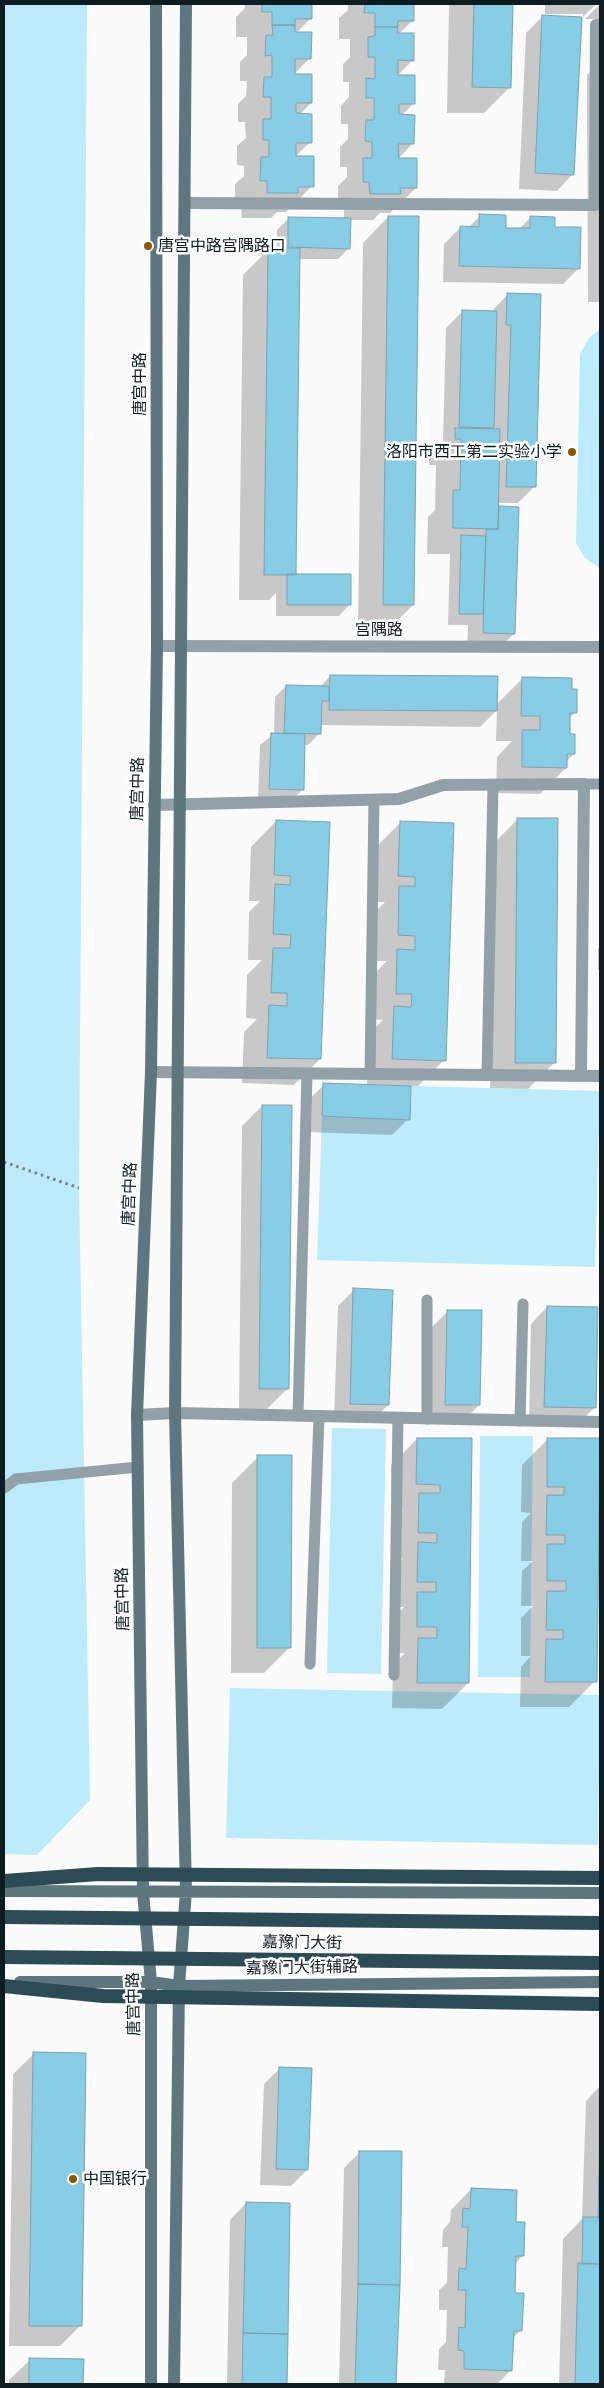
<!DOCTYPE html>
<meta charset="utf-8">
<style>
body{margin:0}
#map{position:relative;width:604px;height:2388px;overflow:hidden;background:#fbfbfb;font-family:"Zilla Slab",serif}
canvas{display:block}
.frame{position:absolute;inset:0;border:5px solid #0d1c21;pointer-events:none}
</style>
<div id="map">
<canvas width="604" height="2388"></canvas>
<div class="frame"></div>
</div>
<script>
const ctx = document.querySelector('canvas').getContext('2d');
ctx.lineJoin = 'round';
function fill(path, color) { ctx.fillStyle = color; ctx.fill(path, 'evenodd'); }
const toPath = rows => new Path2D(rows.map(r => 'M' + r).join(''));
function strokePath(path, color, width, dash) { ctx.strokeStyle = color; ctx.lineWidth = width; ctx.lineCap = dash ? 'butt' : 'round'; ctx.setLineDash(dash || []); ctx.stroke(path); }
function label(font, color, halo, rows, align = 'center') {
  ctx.font = font + ' "Zilla Slab","Noto Sans SC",serif'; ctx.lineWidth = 5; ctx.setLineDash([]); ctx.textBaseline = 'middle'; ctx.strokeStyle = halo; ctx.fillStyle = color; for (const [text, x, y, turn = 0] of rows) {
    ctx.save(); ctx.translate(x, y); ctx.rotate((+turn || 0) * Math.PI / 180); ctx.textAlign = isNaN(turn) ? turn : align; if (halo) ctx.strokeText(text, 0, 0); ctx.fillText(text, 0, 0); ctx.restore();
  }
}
const green = toPath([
 [4,4,87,4,79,1188,90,1800,37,1855,4,1854],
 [600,329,600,568,585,558,576,543,580,354,589,338],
 [411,1086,600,1091,595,1267,317,1260,322,1116,409,1120],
 [332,1428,386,1429,381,1674,327,1673],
 [480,1436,533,1436,530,1677,478,1677],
 [230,1688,600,1695,598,1845,226,1838]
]);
const shadow = toPath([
 [245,4,310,4,310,19,296,33,310,58,293,75,311,103,299,115,310,142,295,157,312,186,286,212,277,212,271,218,242,218,241,206,235,206,235,184,244,176,244,166,237,165,237,146,246,138,245,122,238,122,238,104,246,96,247,81,240,81,240,62,247,55,247,37,236,37,236,17,245,8],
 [348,4,413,4,413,20,399,34,413,60,397,76,413,104,401,116,413,143,398,159,416,188,390,213,380,213,373,220,350,220,349,248,338,259,299,259,295,576,350,604,339,616,276,616,276,593,269,600,239,600,243,275,269,249,277,249,277,230,288,219,344,219,344,208,338,208,338,186,347,177,347,167,340,167,340,147,348,139,348,124,341,124,341,106,349,97,349,82,343,82,343,64,350,57,350,39,339,39,339,18,348,10],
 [449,4,511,4,510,87,484,113,447,113],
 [545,4,596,4,583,17,583,14,545,14],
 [600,4,600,19,585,19],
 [543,16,573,174,557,191,519,189,526,33],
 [600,62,600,302,588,302,587,75],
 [480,216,504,229,519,229,530,218,554,228,579,268,563,284,443,282,444,244,460,228,468,228],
 [388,217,413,605,387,631,358,630,363,243],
 [507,295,534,487,518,503,498,503,514,634,497,650,467,649,468,625,448,625,450,554,427,554,428,517,435,510,436,465,429,465,429,455,443,441,446,328,462,312,491,312],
 [330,676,496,705,523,678,570,690,575,712,569,719,568,735,574,754,566,762,566,768,540,794,496,793,497,757,512,741,496,741,497,710,480,727,320,725,319,734,308,745,304,745,302,790,291,801,258,800,260,745,274,734,275,697,286,686,320,687],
 [600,753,600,797,599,797,600,754],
 [518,819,554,1063,528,1089,490,1088,492,845],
 [276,821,328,823,320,1059,294,1085,242,1083,244,1032,257,1019,246,1018,247,975,262,960,248,960,249,912,260,901,249,901,251,847],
 [401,822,453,824,444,1060,418,1086,410,1086,408,1119,392,1135,306,1132,307,1101,324,1085,367,1086,369,1033,383,1020,370,1019,372,976,387,961,372,961,374,913,385,902,373,902,375,848],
 [600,947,600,970,598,970,598,949],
 [262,1106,287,1389,267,1409,239,1409,242,1126],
 [354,1290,388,1405,372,1421,334,1420,338,1306],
 [547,1307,594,1408,578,1424,529,1423,531,1324],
 [448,1311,479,1405,463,1421,430,1421,432,1327],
 [417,1439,471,1439,468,1683,442,1709,392,1708,393,1665,405,1653,391,1653,392,1619,404,1607,392,1607,392,1569,403,1558,393,1558,393,1520,403,1510,391,1510,391,1465],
 [548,1439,599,1440,595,1681,569,1707,520,1707,521,1667,531,1656,521,1656,521,1618,533,1606,521,1606,522,1571,533,1561,521,1561,522,1522,531,1513,521,1512,522,1465],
 [258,1457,290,1647,264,1673,231,1673,232,1483],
 [34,2054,80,2326,60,2346,9,2346,13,2074],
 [280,2068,307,2170,291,2186,260,2185,264,2084],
 [600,2086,600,2384,559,2384,563,2239,582,2219,586,2101],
 [360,2152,399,2285,395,2384,339,2384,344,2168],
 [471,2189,515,2223,523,2255,515,2264,513,2294,521,2330,512,2339,511,2370,497,2384,444,2384,445,2370,438,2370,439,2349,446,2342,447,2310,439,2310,439,2290,447,2283,448,2247,442,2247,443,2230,450,2222,451,2210],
 [246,2203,289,2204,287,2384,227,2384,230,2220],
 [30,2360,82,2360,82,2384,9,2384,9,2380]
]);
const building = toPath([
 [262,4,312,4,312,19,295,19,295,25,272,25,272,12,262,12,262,4],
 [365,4,414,4,414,21,398,21,398,27,375,27,375,13,364,13,365,4],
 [474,4,513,4,511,88,472,87,474,4],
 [542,15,582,17,574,175,535,173,542,15],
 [272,25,295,25,295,32,312,32,311,59,295,59,295,74,312,74,312,103,296,103,296,113,312,114,312,143,296,143,296,156,314,156,314,187,298,187,298,193,267,193,267,181,260,181,261,157,269,157,269,140,263,140,263,119,271,119,271,97,263,97,264,77,272,77,272,55,265,56,266,35,273,35,272,25],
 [375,27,398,27,397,33,414,33,414,61,398,60,398,75,415,75,415,104,399,104,399,114,415,115,414,144,398,144,399,158,417,158,417,188,400,188,401,194,370,194,369,182,363,182,363,158,372,158,372,142,365,141,366,120,374,120,374,98,366,98,366,78,375,79,375,57,368,57,368,37,375,36,375,27],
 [479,214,506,215,506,228,530,228,530,216,555,217,555,227,581,227,580,269,459,266,460,226,479,227,479,214],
 [388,216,419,216,414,605,383,605,388,216],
 [288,217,351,218,350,249,288,247,288,217],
 [268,248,300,248,296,575,264,575,268,248],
 [507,293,541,294,536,487,506,487,511,325,506,325,507,293],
 [462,310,497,311,494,428,459,427,462,310],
 [455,428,500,429,498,529,453,528,453,490,460,490,461,439,455,439,455,428],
 [499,506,519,507,515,634,483,633,486,529,498,529,499,506],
 [461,535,486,536,483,614,459,614,461,535],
 [287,574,351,574,351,605,287,605,287,574],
 [330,675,498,676,497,711,329,710,330,675],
 [522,677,572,678,572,689,577,689,577,713,570,713,570,734,575,734,575,754,567,754,567,768,522,767,522,730,540,730,540,716,521,716,522,677],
 [286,685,329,686,329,701,322,701,321,734,284,733,286,685],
 [271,733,305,734,304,790,269,789,271,733],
 [517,818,558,818,556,1063,515,1063,517,818],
 [276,820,330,822,321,1059,267,1058,269,1005,287,1006,287,993,271,993,273,948,290,948,291,935,273,934,275,884,290,885,291,876,274,875,276,820],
 [400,821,454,823,446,1061,392,1059,394,1006,411,1007,412,994,396,994,397,949,415,950,415,936,398,935,399,886,415,886,415,877,398,876,400,821],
 [323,1083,411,1086,410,1120,322,1116,323,1083],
 [262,1105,292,1105,289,1389,259,1389,262,1105],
 [353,1288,393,1290,389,1405,350,1404,353,1288],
 [547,1306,598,1307,596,1408,544,1407,547,1306],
 [447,1310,482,1310,480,1405,445,1405,447,1310],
 [417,1438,472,1438,469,1683,417,1683,418,1638,437,1638,437,1627,417,1627,417,1592,436,1592,436,1582,417,1582,418,1542,437,1543,437,1533,418,1533,419,1493,440,1493,440,1485,416,1484,417,1438],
 [547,1438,600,1438,597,1682,545,1682,546,1639,563,1639,563,1630,546,1630,547,1591,566,1591,566,1581,547,1581,547,1544,565,1544,565,1535,546,1535,547,1495,564,1495,564,1487,547,1487,547,1438],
 [257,1455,292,1455,291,1648,257,1648,257,1455],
 [33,2052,86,2053,82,2326,29,2326,33,2052],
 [279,2067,312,2068,308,2170,276,2169,279,2067],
 [600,2123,600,2217,598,2217,600,2123],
 [359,2151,402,2151,400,2285,358,2284,359,2151],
 [471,2188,517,2190,516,2222,525,2222,524,2256,516,2256,515,2293,524,2293,522,2331,514,2331,512,2371,464,2369,464,2351,458,2350,459,2327,465,2328,466,2290,458,2290,459,2268,466,2269,468,2227,462,2227,463,2208,470,2209,471,2188],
 [246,2202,290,2203,288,2334,243,2333,246,2202],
 [583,2217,600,2217,600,2264,582,2264,583,2217],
 [578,2263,600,2264,600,2384,575,2384,578,2263],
 [358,2284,400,2285,396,2384,355,2384,358,2284],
 [243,2333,288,2334,287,2384,242,2384,243,2333],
 [29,2358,84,2359,83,2384,29,2384,29,2358]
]);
const path = toPath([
 [4,1162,79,1188]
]);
const service = toPath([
 [584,784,600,784],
 [370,1074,374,800],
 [487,1075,493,785],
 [427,1300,427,1419],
 [298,1416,307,1074],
 [520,1421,523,1304],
 [4,1488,16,1479,138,1467],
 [310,1664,319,1416],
 [394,1675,398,1418]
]);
const minor = toPath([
 [185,203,595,205,596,25,600,25],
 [157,646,600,647],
 [154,805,399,799,443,785,584,784,581,1076],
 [151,1072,600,1076],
 [137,1415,175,1413,600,1422]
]);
const secondary = toPath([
 [4,1891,600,1893],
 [20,1982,151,1982,179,1986,600,1982],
 [151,2384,151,1982,143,1892,137,1415,151,1072,157,646,156,4],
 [174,2384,179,1986,186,1891,175,1413,186,4]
]);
const trunkBridge = toPath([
 [4,1881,98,1874,600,1878],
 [4,1917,600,1923],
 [4,1957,600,1963],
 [4,1986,103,1996,600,2004]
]);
const markers = [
 [148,246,5,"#8a5800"],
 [572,452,5,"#8a5800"],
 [73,2179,5,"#8a5800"]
];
const poiNames = [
 ["唐宫中路宫隅路口",158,246],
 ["洛阳市西工第二实验小学",562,452,"right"],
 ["中国银行",83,2179]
];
const streetNames = [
 ["唐宫中路",140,384,-90],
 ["宫隅路",379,630],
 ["唐宫中路",138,789,-89],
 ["唐宫中路",130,1194,-88],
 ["唐宫中路",123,1599,-91],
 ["嘉豫门大街",302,1943,1],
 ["嘉豫门大街辅路",302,1968,-1],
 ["唐宫中路",134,2004,-91]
];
fill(green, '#bcebfc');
fill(shadow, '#0003');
fill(building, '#86cde5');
strokePath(building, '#7ca1ae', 1);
strokePath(path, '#7a8285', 3, [2.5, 4]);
strokePath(service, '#91a1a7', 11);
strokePath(minor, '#91a1a7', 12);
strokePath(secondary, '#5e767e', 12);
strokePath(trunkBridge, '#2b4b56', 14);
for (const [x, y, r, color] of markers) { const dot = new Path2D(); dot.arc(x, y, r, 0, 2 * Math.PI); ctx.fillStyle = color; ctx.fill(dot); strokePath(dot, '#fff', 2); }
label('16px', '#0d1c21', '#fff', poiNames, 'left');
label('16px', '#0d1c21', '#fff', streetNames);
</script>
